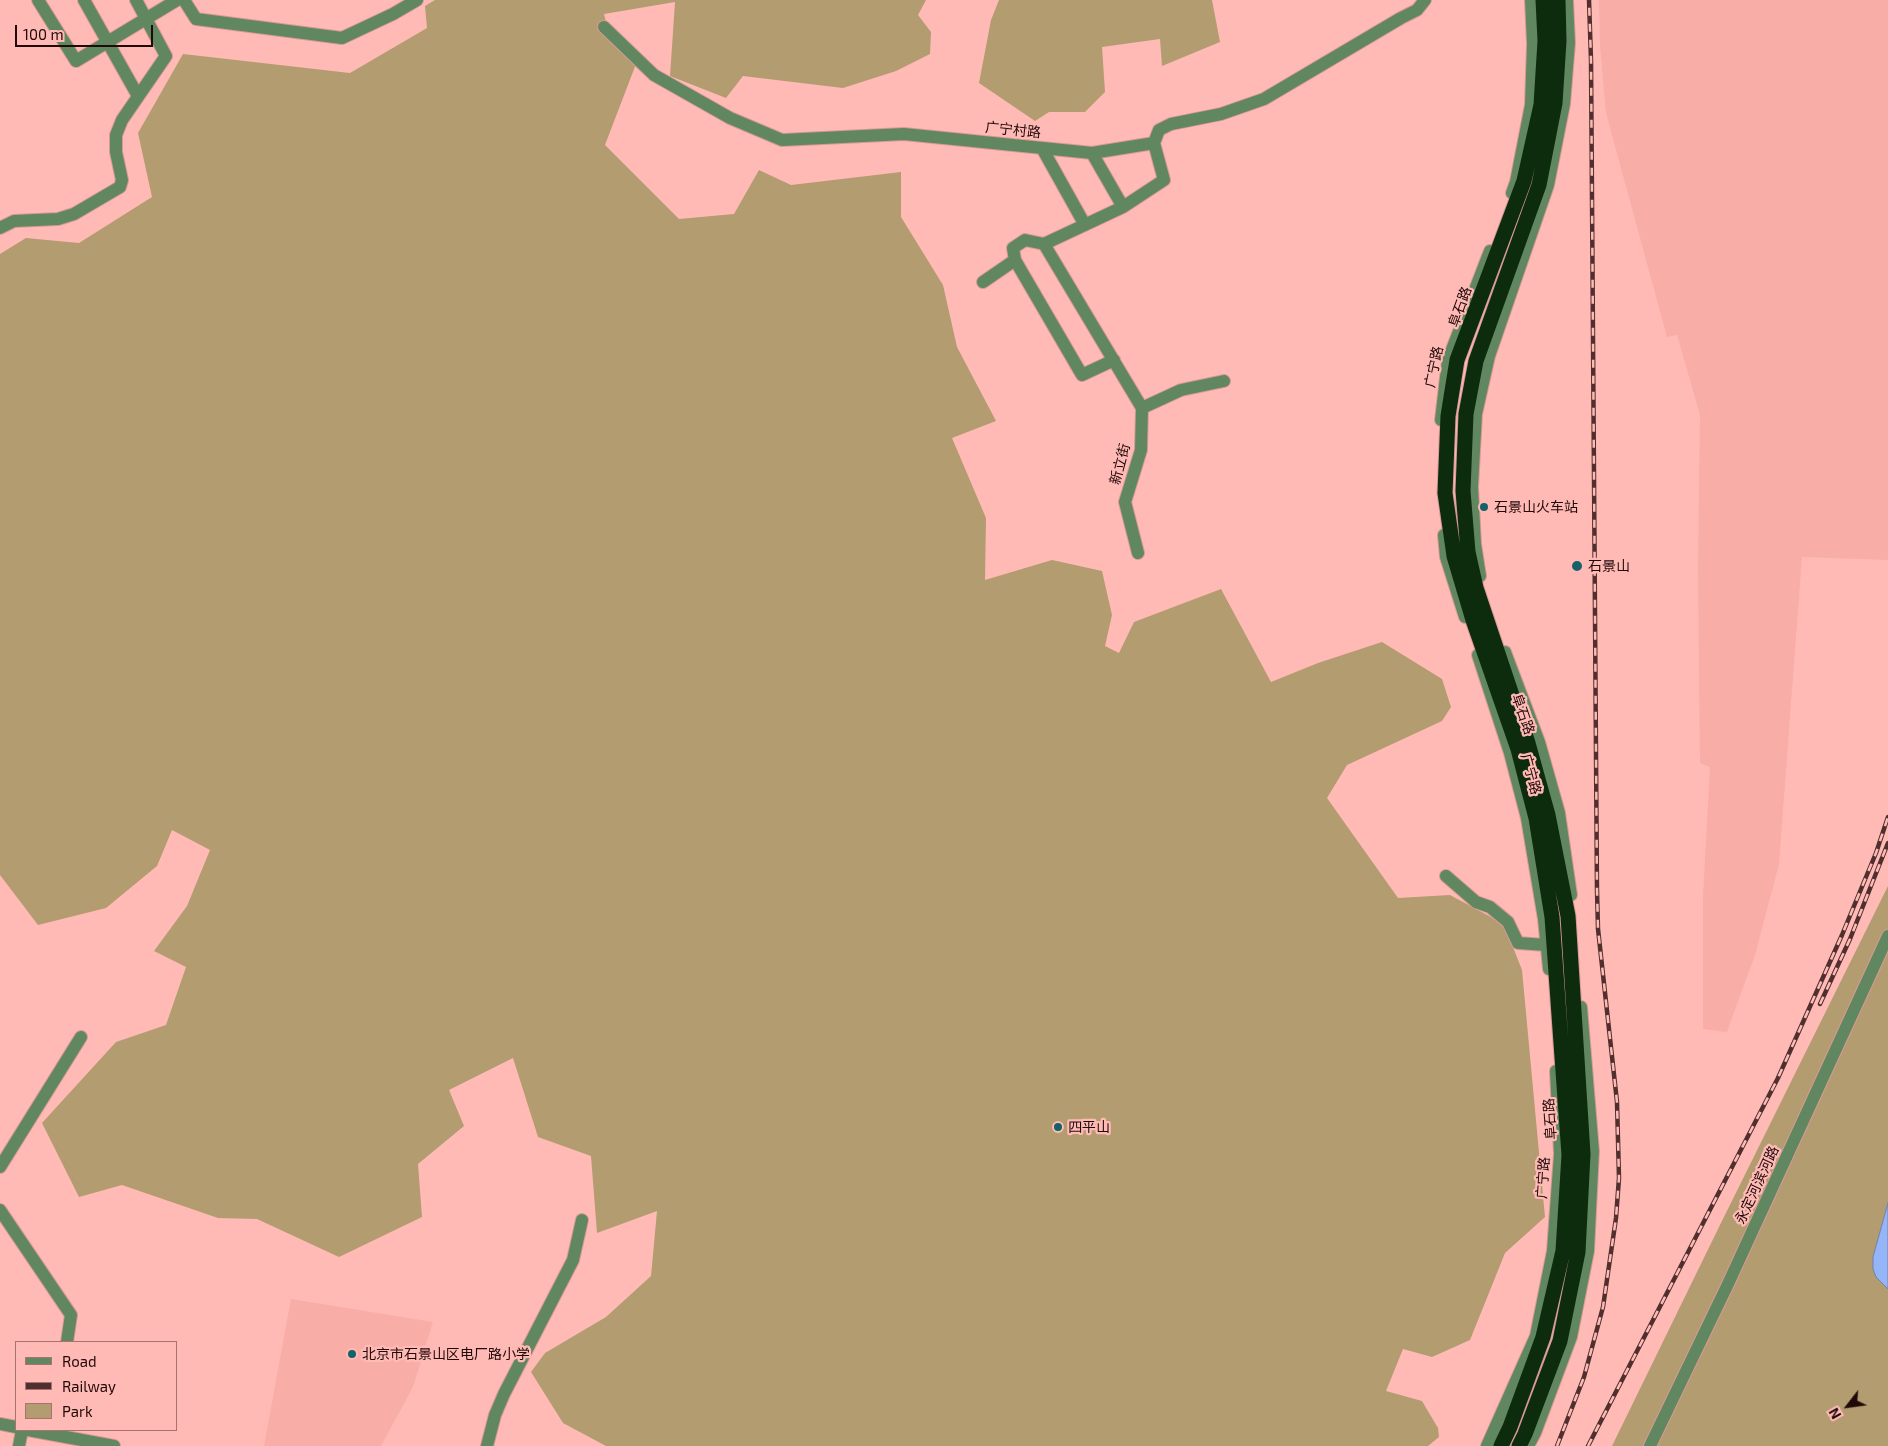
<!DOCTYPE html>
<meta charset="utf-8">
<style>
body{margin:0}
#map{position:relative;width:1888px;height:1446px;overflow:hidden;background:#ffbab5;font-family:"Exo 2",sans-serif}
canvas{display:block}
.legend{position:absolute;left:15px;top:1341px;width:162px;height:90px;box-sizing:border-box;background:#ffbab5;border:1px solid #a67370;margin:0;padding:6px 9px;list-style:none;font-size:15px;color:#200909}
.legend li{display:flex;align-items:center;gap:10px;height:25px}
.legend b{width:25px;border:1px solid #a67370}
.north{position:absolute;left:1823px;top:1381px;width:50px;height:50px;-webkit-text-stroke:4px #ffbab5;paint-order:stroke;rotate:240deg;font-size:14px;font-weight:700;line-height:20px;text-align:center;color:#200909}
.north::after{content:'';display:block;margin:auto;width:18px;height:22px;background:#200909;clip-path:polygon(50% 0,100% 100%,50% 72%,0 100%)}
.scale{position:absolute;left:15px;top:25px;width:138px;height:22px;box-sizing:border-box;border:2px solid #200909;border-top:0;padding-left:6px;font-size:15px;line-height:18px;white-space:nowrap;color:#200909;-webkit-text-stroke:4px #ffbab5;paint-order:stroke}
</style>
<div id="map">
<canvas width="1888" height="1446"></canvas>
<ul class="legend">
<li><b style="height:6px;background:#618760"></b>Road</li>
<li><b style="height:6px;background:#502f2e"></b>Railway</li>
<li><b style="height:14px;background:#b39c70"></b>Park</li>
</ul>
<div class="north">N</div>
<div class="scale">100 m</div>
</div>
<script>
const ctx = document.querySelector('canvas').getContext('2d');
ctx.lineJoin = 'round';
function fill(path, color) { ctx.fillStyle = color; ctx.fill(path, 'evenodd'); }
const toPath = rows => new Path2D(rows.map(r => 'M' + r).join(''));
function strokePath(path, color, width, dash) { ctx.strokeStyle = color; ctx.lineWidth = width; ctx.lineCap = dash ? 'butt' : 'round'; ctx.setLineDash(dash || []); ctx.stroke(path); }
function label(font, color, halo, rows, align = 'center') {
  ctx.font = font + ' "Exo 2","Noto Sans SC",sans-serif'; ctx.lineWidth = 4.5; ctx.setLineDash([]); ctx.textBaseline = 'middle'; ctx.strokeStyle = halo; ctx.fillStyle = color; for (const [text, x, y, turn = 0] of rows) {
    ctx.save(); ctx.translate(x, y); ctx.rotate((+turn || 0) * Math.PI / 180); ctx.textAlign = isNaN(turn) ? turn : align; if (halo) ctx.strokeText(text, 0, 0); ctx.fillText(text, 0, 0); ctx.restore();
  }
}
const built = toPath([
 [1599,0,1888,0,1888,560,1802,557,1779,864,1755,955,1727,1032,1703,1029,1703,897,1710,767,1700,763,1698,569,1700,415,1677,335,1667,337,1606,113,1600,46],
 [291,1299,433,1322,413,1387,381,1446,264,1446]
]);
const green = toPath([
 [435,0,926,0,918,15,931,32,930,54,896,71,843,88,743,76,726,98,670,76,675,2,604,14,610,38,636,64,605,145,679,219,734,214,759,170,791,185,901,172,901,217,943,285,957,347,996,421,952,438,986,518,985,580,1052,560,1102,571,1112,615,1105,646,1119,653,1134,622,1221,589,1271,682,1318,663,1382,642,1442,679,1451,707,1442,721,1347,765,1327,798,1398,898,1450,895,1504,924,1522,970,1545,1217,1505,1253,1470,1340,1432,1357,1403,1349,1386,1391,1422,1401,1438,1428,1439,1437,1428,1446,606,1446,563,1423,531,1372,545,1353,606,1317,651,1276,657,1211,597,1233,591,1156,538,1137,513,1058,449,1090,464,1126,418,1164,422,1217,339,1257,257,1219,218,1218,122,1185,79,1197,42,1123,116,1042,166,1025,186,967,154,951,187,906,210,850,172,830,157,866,106,908,38,925,0,875,0,254,26,238,79,243,152,197,138,133,183,54,350,73,427,28,425,6],
 [999,0,1212,0,1220,42,1162,66,1160,39,1102,47,1105,92,1085,112,1049,112,1035,121,979,83,991,20],
 [1888,886,1888,1446,1612,1446,1719,1227]
]);
const water = toPath([
 [1888,1203,1888,1289,1876,1277,1873,1269,1873,1257,1888,1203]
]);
const minor = toPath([
 [38,0,76,61,177,0],
 [84,0,138,96],
 [184,0,196,19,342,38,393,14,417,0],
 [604,27,654,75,730,118,782,140,904,134,1092,153,1154,143],
 [1154,143,1159,130,1171,124,1221,114,1264,99,1401,18,1417,10,1425,0],
 [1042,148,1085,225],
 [1092,153,1123,207],
 [1512,193,1516,182,1531,105,1533,44,1531,0],
 [0,228,14,221,58,219,74,214,120,187,122,180,116,152,116,135,122,120,166,56,136,0],
 [1044,244,1142,408],
 [1015,260,1082,375,1114,360],
 [983,282,1015,260,1013,248,1025,240,1044,244,1123,207,1164,180,1154,143],
 [1441,420,1448,360,1490,251],
 [1444,535,1446,557,1465,617],
 [1138,553,1125,502,1141,450,1142,408,1181,390,1224,381],
 [1480,576,1475,544,1472,487,1476,414,1489,356,1548,185,1564,104,1569,43,1567,0],
 [1505,652,1539,742,1559,813,1571,895],
 [1478,655,1510,753,1527,818,1544,919,1549,969],
 [1446,876,1476,902,1490,907,1508,922,1518,943,1546,945],
 [0,1167,81,1037],
 [0,1210,71,1315,67,1342],
 [0,1424,16,1427],
 [28,1430,114,1446],
 [19,1446,22,1430],
 [487,1446,495,1415,504,1394,573,1260,582,1220],
 [1487,1446,1536,1336,1553,1251,1560,1154,1556,1071],
 [1528,1446,1535,1433,1571,1337,1588,1251,1593,1151,1581,1007],
 [1650,1446,1728,1284,1888,936]
]);
const highway = toPath([
 [1501,1446,1510,1427,1543,1337,1563,1251,1569,1155,1552,917,1536,818,1518,749,1473,620,1454,556,1445,493,1448,416,1457,360,1524,181,1541,105,1545,41,1543,0],
 [1519,1446,1525,1434,1560,1341,1578,1252,1583,1154,1568,916,1548,815,1528,743,1476,588,1468,552,1463,491,1466,414,1476,361,1539,185,1555,103,1559,41,1558,0]
]);
const rail = toPath([
 [1820,1004,1850,939,1888,843],
 [1557,1446,1584,1377,1603,1307,1616,1218,1619,1178,1617,1102,1598,929,1597,890,1591,60,1589,0],
 [1588,1446,1778,1078,1842,935,1876,853,1888,817]
]);
const markers = [
 [1484,507,5,"#136269"],
 [1577,566,6,"#136269"],
 [1058,1127,5,"#136269"],
 [352,1354,5,"#136269"]
];
const streetNames = [
 ["广宁村路",1013,130,6],
 ["阜石路",1460,307,-70],
 ["广宁路",1434,367,-78],
 ["新立街",1120,464,-75],
 ["阜石路",1523,714,71],
 ["广宁路",1531,774,75],
 ["阜石路",1550,1119,-94],
 ["广宁路",1543,1178,-86],
 ["永定河滨河路",1757,1185,-65]
];
const poiNames = [
 ["石景山火车站",1494,507],
 ["石景山",1588,566],
 ["四平山",1068,1127],
 ["北京市石景山区电厂路小学",362,1354]
];
fill(built, '#f9ada7');
fill(green, '#b39c70');
fill(water, '#94b5f7');
strokePath(water, '#7181b0', 1);
strokePath(minor, '#d79a96', 14);
strokePath(highway, '#d79a96', 17);
strokePath(minor, '#618760', 12);
strokePath(highway, '#0d2b0d', 15);
strokePath(rail, '#502f2e', 4.5);
strokePath(rail, '#ffbab5', 2.5, [8]);
for (const [x, y, r, color] of markers) { const dot = new Path2D(); dot.arc(x, y, r, 0, 2 * Math.PI); ctx.fillStyle = color; ctx.fill(dot); strokePath(dot, '#ffbab5', 2); }
label('14px', '#200909', '#ffbab5', streetNames);
label('14px', '#200909', '#ffbab5', poiNames, 'left');
</script>
